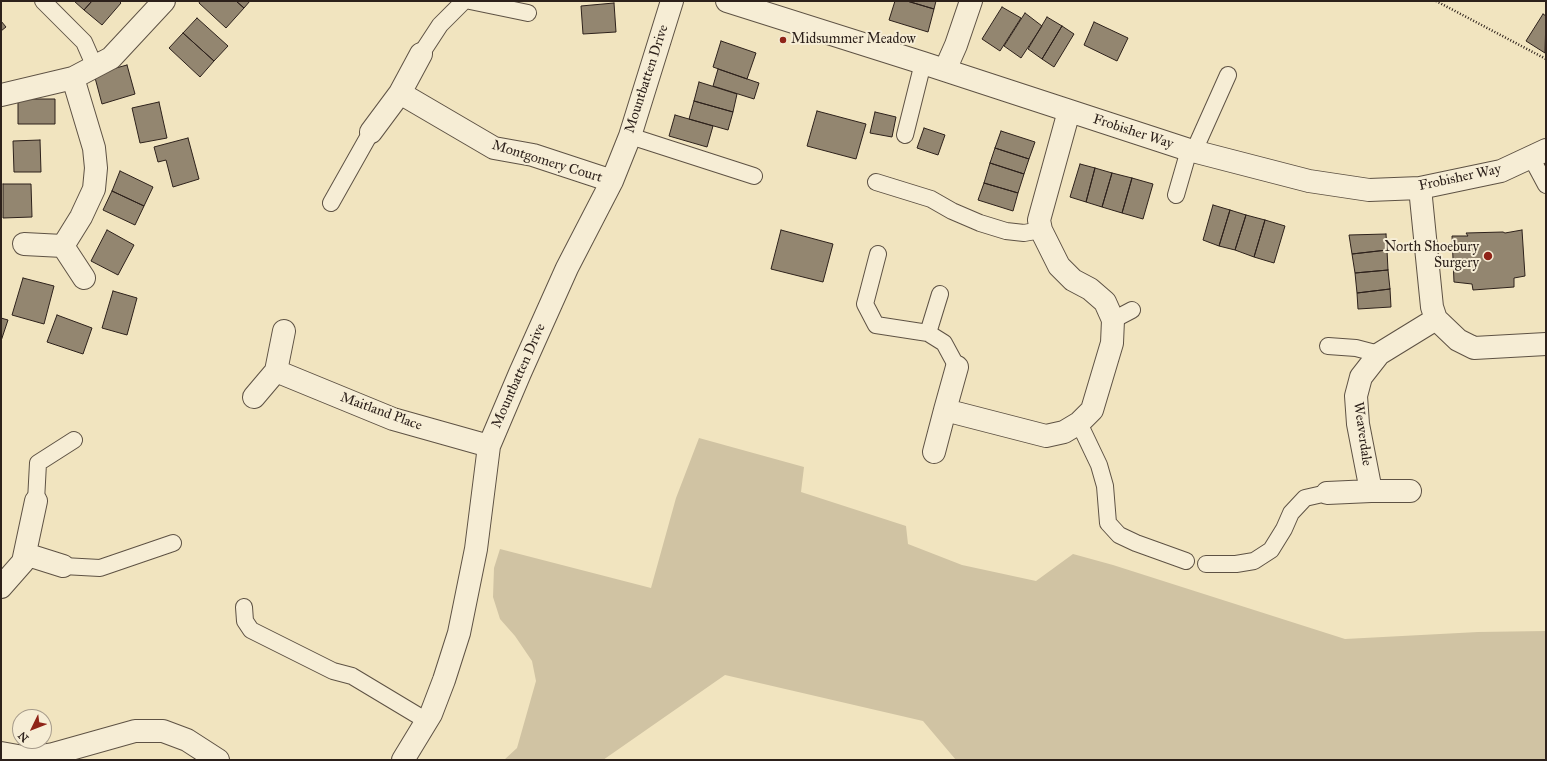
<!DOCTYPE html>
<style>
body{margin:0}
#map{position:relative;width:1547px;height:761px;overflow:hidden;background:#f1e4bf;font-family:"IM FELL Great Primer",serif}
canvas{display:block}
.frame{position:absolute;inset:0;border:2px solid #2d211b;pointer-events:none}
.north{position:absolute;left:12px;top:709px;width:40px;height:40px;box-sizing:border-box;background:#f6edd5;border:1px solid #a69b8b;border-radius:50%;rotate:227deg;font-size:11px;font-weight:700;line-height:16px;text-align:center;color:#2d211b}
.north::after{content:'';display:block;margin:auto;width:14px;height:18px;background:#8f2418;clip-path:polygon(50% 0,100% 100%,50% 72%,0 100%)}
</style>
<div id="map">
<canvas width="1547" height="761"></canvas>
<div class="frame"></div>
<div class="north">N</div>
</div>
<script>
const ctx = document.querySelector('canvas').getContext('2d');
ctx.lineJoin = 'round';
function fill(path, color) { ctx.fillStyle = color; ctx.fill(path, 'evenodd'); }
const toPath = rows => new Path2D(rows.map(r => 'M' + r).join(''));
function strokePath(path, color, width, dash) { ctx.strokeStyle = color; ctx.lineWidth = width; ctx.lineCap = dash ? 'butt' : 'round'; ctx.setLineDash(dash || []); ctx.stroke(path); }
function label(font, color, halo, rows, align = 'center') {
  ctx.font = font + ' "IM FELL Great Primer",serif'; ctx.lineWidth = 4; ctx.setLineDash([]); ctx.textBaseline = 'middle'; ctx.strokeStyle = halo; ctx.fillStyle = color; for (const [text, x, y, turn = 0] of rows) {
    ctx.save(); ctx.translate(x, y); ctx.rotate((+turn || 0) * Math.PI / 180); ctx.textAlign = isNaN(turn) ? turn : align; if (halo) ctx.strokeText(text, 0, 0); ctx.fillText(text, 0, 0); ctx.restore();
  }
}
const green = toPath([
 [699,438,804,467,801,492,906,526,908,544,962,565,1036,581,1073,554,1113,565,1345,639,1478,632,1546,631,1546,760,956,760,923,721,725,675,603,760,504,760,517,748,536,681,532,661,515,636,500,619,493,597,494,568,500,549,651,588,676,498]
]);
const building = toPath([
 [74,1,92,1,84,10,74,1],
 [92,1,119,1,121,3,102,25,84,10,92,1],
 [200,1,236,1,244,8,226,28,199,3,200,1],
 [236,1,250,1,244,8,236,1],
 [895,1,907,1,934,9,928,32,889,20,895,1],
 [907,1,936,1,934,9,907,1],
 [614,3,616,32,583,34,581,6,614,3],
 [1002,7,1021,18,1000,51,982,39,1002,7],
 [1025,13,1042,26,1021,58,1004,46,1025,13],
 [1543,14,1546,16,1545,53,1526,41,1543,14],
 [1047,17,1062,26,1042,59,1028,49,1047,17],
 [197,18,228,46,214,61,183,33,197,18],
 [1,21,6,27,1,31,1,21],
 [1094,22,1128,38,1117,61,1084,45,1094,22],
 [1062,26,1074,34,1054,67,1042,59,1062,26],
 [183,33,214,61,200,77,169,48,183,33],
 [721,41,756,53,747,79,713,67,721,41],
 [127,65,135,94,102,104,94,74,127,65],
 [718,69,759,83,754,99,713,86,718,69],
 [699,82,737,94,733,112,694,101,699,82],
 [18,99,55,99,55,124,18,124,18,99],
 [694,101,733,112,728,130,689,119,694,101],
 [159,102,167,138,140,143,132,108,159,102],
 [817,111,866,124,856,159,807,146,817,111],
 [875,112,896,117,892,137,870,133,875,112],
 [675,115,713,126,707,147,669,136,675,115],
 [924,128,945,135,938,155,917,148,924,128],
 [1001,131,1035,142,1029,159,995,148,1001,131],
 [188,138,199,179,173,187,166,160,158,162,154,147,188,138],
 [40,140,41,172,14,172,13,141,40,140],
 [995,148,1029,159,1024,174,990,163,995,148],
 [990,163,1024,174,1018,193,984,183,990,163],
 [1080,164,1095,168,1086,202,1070,197,1080,164],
 [1095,168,1112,173,1102,207,1086,202,1095,168],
 [120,171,153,187,144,206,112,191,120,171],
 [1112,173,1132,178,1122,213,1102,207,1112,173],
 [1132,178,1153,184,1143,219,1122,213,1132,178],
 [984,183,1018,193,1013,211,978,200,984,183],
 [3,184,31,184,32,217,3,218,3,184],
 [112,191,144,206,135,225,103,210,112,191],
 [1213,205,1230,210,1219,246,1203,240,1213,205],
 [1230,210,1246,215,1235,250,1219,246,1230,210],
 [1246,215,1265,220,1254,257,1235,250,1246,215],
 [1265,220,1285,226,1274,263,1254,257,1265,220],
 [107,230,134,245,118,275,91,261,107,230],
 [781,230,833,244,823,282,771,269,781,230],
 [1522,230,1525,276,1514,278,1514,287,1473,290,1472,284,1454,282,1452,236,1468,236,1466,233,1503,232,1505,233,1522,230],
 [1386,234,1387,250,1352,254,1349,235,1386,234],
 [1387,250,1388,270,1355,273,1352,254,1387,250],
 [1388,270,1390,289,1357,293,1355,273,1388,270],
 [23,278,54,286,44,324,12,315,23,278],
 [1390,289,1391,307,1358,309,1357,293,1390,289],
 [113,291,137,298,127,335,102,328,113,291],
 [57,315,92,328,83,354,47,342,57,315],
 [1,318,8,320,1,341,1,318]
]);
const path = toPath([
 [1436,1,1546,59]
]);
const lane = toPath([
 [43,1,84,42,95,67],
 [470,1,528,13],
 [421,54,440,25,464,1],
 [905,135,923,63],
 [630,136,754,176],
 [1194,151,1228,75],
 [1531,157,1546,185],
 [876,182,931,199,952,211,980,223,1006,231,1024,233,1041,230],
 [1176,195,1189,150],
 [331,203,371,132],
 [878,254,865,304,876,325,928,333,944,343,957,367],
 [1113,320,1132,310],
 [928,333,940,294],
 [1328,346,1356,348,1379,354],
 [1079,423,1099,465,1105,486,1108,523,1119,535,1136,543,1186,561],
 [36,501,38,463,74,440],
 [1206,564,1236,564,1254,561,1271,550,1284,529,1291,513,1305,498,1327,493],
 [63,566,100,568,173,543],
 [244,607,245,621,251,630,333,671,352,676,427,721]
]);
const street = toPath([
 [727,1,923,63,1189,150,1309,181,1369,190,1420,188,1501,171,1546,150],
 [421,54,400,93,494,148,533,155,612,181],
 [945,70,956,45,971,1],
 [73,78,94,148,96,168,94,189,81,217,63,246,84,278],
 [1,95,73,78,111,58,164,1],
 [371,132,400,93],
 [1420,188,1432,307,1436,319,1458,340,1474,348,1546,344],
 [24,244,63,246],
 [957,367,945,410,1046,436,1064,432,1079,423,1092,410,1112,343,1113,320,1105,302,1090,289,1073,280,1059,266,1041,230,1039,220,1069,111],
 [276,371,284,331],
 [254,397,276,371,393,419,489,446],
 [934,452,945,410],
 [1410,491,1371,491,1358,424,1356,396,1361,377,1379,354,1436,319],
 [1327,493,1371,491],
 [25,554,63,566],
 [1,587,23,562,36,501],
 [1,753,29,758,53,754,135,731,163,731,187,740,218,760],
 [403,760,431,714,444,680,459,633,476,549,489,446,520,373,567,268,612,181,630,136,672,1]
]);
const markers = [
 [783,40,4,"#8f2418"],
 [1488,256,5,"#8f2418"]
];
const poiNames = [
 ["Midsummer Meadow",791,40],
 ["North Shoebury",1479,248,"right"],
 ["Surgery",1479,264,"right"]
];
const streetNames = [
 ["Mountbatten Drive",647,79,-72],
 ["Frobisher Way",1133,132,18],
 ["Montgomery Court",547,162,17],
 ["Frobisher Way",1460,178,-12],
 ["Mountbatten Drive",519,376,-66],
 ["Maitland Place",381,412,20],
 ["Weaverdale",1362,434,82]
];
fill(green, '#d0c3a3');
fill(building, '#938670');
strokePath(building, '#2d211b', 1);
strokePath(lane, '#5e5244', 18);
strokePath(street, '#5e5244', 24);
strokePath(path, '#2d211b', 2.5, [1, 2]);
strokePath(lane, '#f6edd5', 16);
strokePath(street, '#f6edd5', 22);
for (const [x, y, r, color] of markers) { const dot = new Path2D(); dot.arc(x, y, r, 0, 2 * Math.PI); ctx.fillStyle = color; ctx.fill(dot); strokePath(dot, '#f6edd5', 1.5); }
label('14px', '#2d211b', '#f6edd5', poiNames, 'left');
label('14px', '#2d211b', '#f6edd5', streetNames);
</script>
